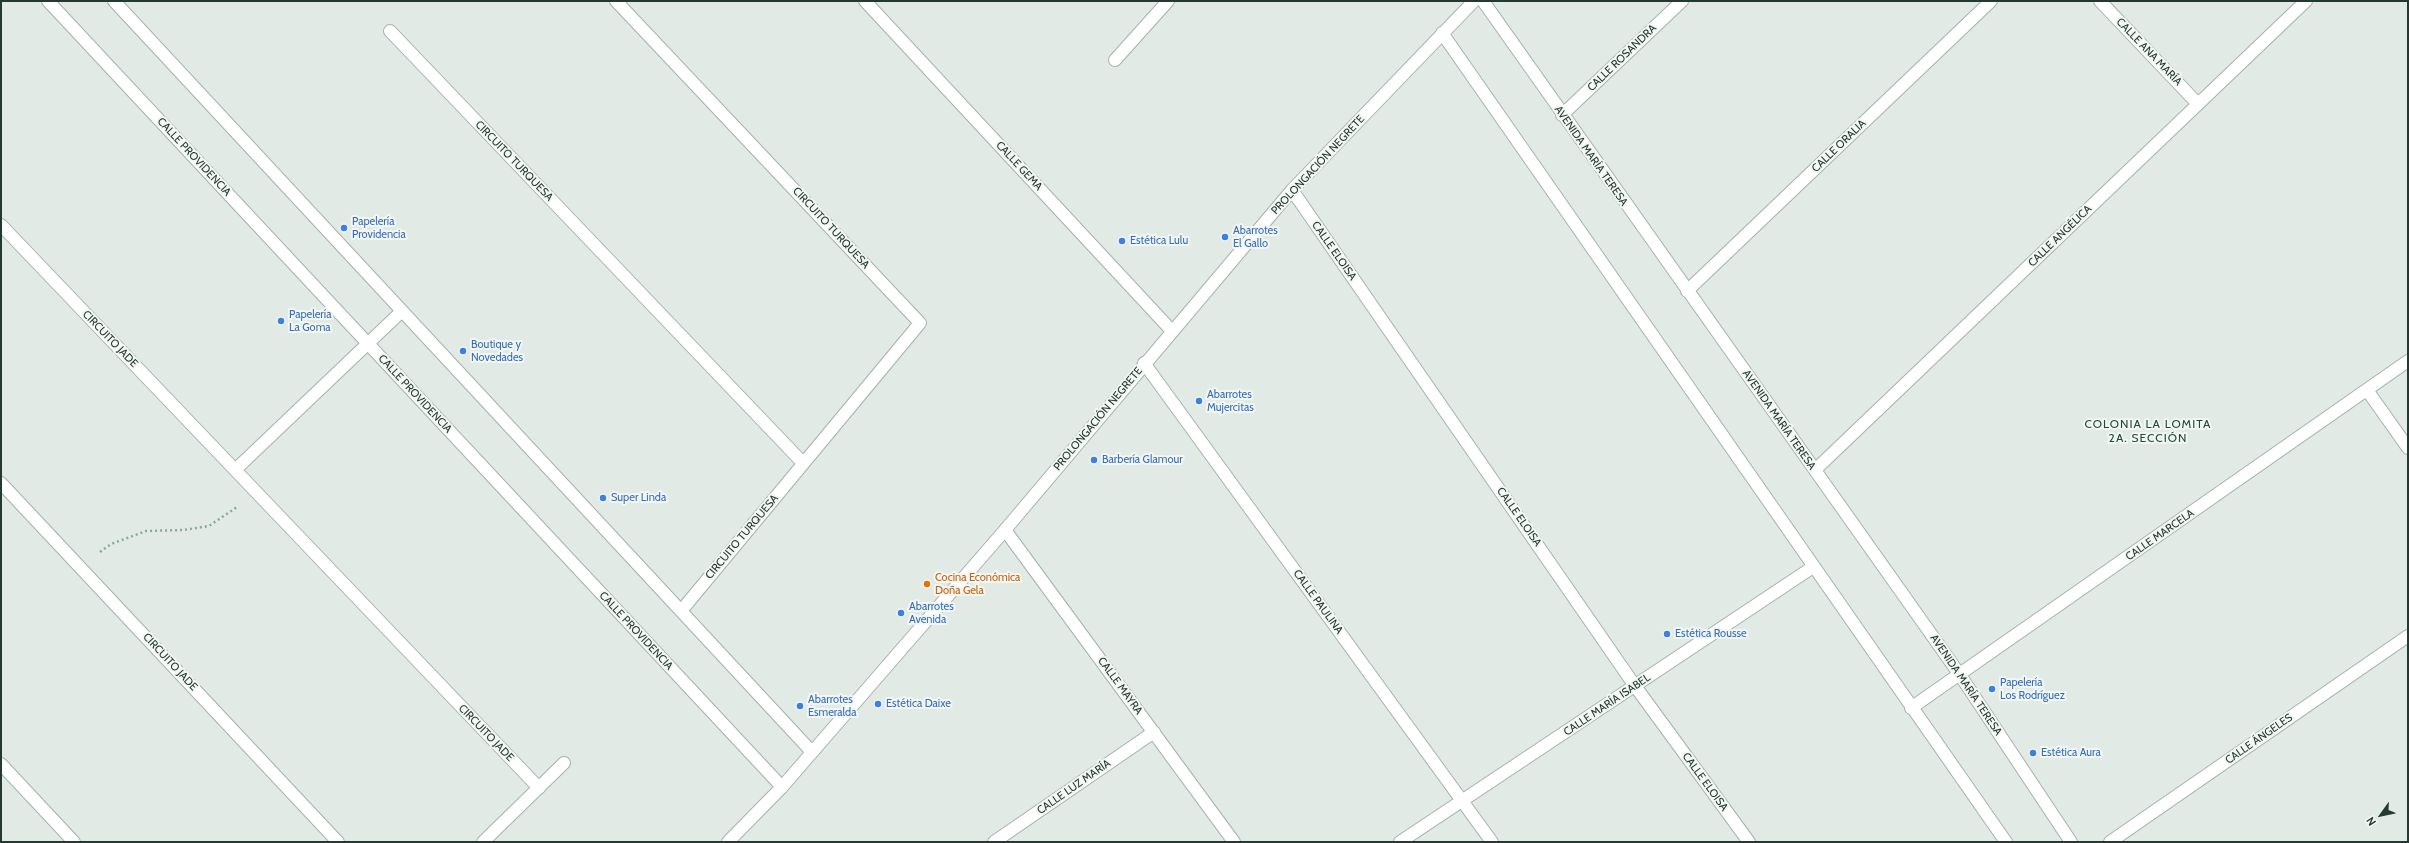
<!DOCTYPE html>
<meta charset="utf-8">
<style>
body{margin:0}
#map{position:relative;width:2409px;height:843px;overflow:hidden;background:#e2eae5;font-family:Cabin,sans-serif}
canvas{display:block}
.frame{position:absolute;inset:0;border:2px solid #243931;pointer-events:none}
.north{position:absolute;left:2361px;top:795px;width:40px;height:40px;-webkit-text-stroke:3px #f2f7f4;paint-order:stroke;rotate:237deg;font-size:11px;font-weight:700;line-height:16px;text-align:center;color:#243931}
.north::after{content:'';display:block;margin:auto;width:14px;height:18px;background:#243931;clip-path:polygon(50% 0,100% 100%,50% 72%,0 100%)}
</style>
<div id="map">
<canvas width="2409" height="843"></canvas>
<div class="frame"></div>
<div class="north">N</div>
</div>
<script>
const ctx = document.querySelector('canvas').getContext('2d');
ctx.lineJoin = 'round';
const toPath = rows => new Path2D(rows.map(r => 'M' + r).join(''));
function strokePath(path, color, width, dash) { ctx.strokeStyle = color; ctx.lineWidth = width; ctx.lineCap = dash ? 'butt' : 'round'; ctx.setLineDash(dash || []); ctx.stroke(path); }
function label(font, color, halo, rows, align = 'center') {
  ctx.font = font + ' Cabin,sans-serif'; ctx.lineWidth = 4; ctx.setLineDash([]); ctx.textBaseline = 'middle'; ctx.strokeStyle = halo; ctx.fillStyle = color; for (const [text, x, y, turn = 0] of rows) {
    ctx.save(); ctx.translate(x, y); ctx.rotate((+turn || 0) * Math.PI / 180); ctx.textAlign = isNaN(turn) ? turn : align; if (halo) ctx.strokeText(text, 0, 0); ctx.fillText(text, 0, 0); ctx.restore();
  }
}
const path = toPath([
 [100,552,111,544,146,531,183,530,209,526,237,507]
]);
const minor = toPath([
 [48,1,782,787],
 [114,1,812,752],
 [616,1,920,323,681,611],
 [865,1,1172,331],
 [2100,1,2198,104],
 [390,31,803,463],
 [1115,60,1168,1],
 [1562,115,1682,1],
 [1292,190,1635,686,1749,842],
 [1,225,539,788],
 [1687,291,1991,1],
 [1144,363,1492,842],
 [2367,390,2408,448],
 [235,470,402,311],
 [1815,470,2306,1],
 [1,483,338,842],
 [1005,530,1234,842],
 [1911,708,2408,361],
 [1,764,74,842],
 [483,842,564,763],
 [994,842,1154,732],
 [1400,842,1813,567],
 [2110,842,2408,636]
]);
const tertiary = toPath([
 [1483,1,1960,675,2071,842],
 [1442,33,2006,842],
 [728,842,782,787,1005,530,1292,190,1474,1]
]);
const markers = [
 [344,228,4,"#3f7fe0"],
 [1225,237,4,"#3f7fe0"],
 [1122,241,4,"#3f7fe0"],
 [281,321,4,"#3f7fe0"],
 [463,351,4,"#3f7fe0"],
 [1199,401,4,"#3f7fe0"],
 [1094,460,4,"#3f7fe0"],
 [603,498,4,"#3f7fe0"],
 [927,584,4,"#e8710a"],
 [901,613,4,"#3f7fe0"],
 [1667,634,4,"#3f7fe0"],
 [1992,689,4,"#3f7fe0"],
 [878,704,4,"#3f7fe0"],
 [800,706,4,"#3f7fe0"],
 [2033,753,4,"#3f7fe0"]
];
const streetNames = [
 ["CALLE ANA MARÍA",2149,52,46],
 ["CALLE ROSANDRA",1622,58,-44],
 ["CALLE ORALIA",1839,146,-44],
 ["AVENIDA MARÍA TERESA",1591,156,55],
 ["CALLE PROVIDENCIA",194,157,47],
 ["CIRCUITO TURQUESA",514,161,46],
 ["PROLONGACIÓN NEGRETE",1318,165,-47],
 ["CALLE GEMA",1019,166,47],
 ["CIRCUITO TURQUESA",831,228,47],
 ["CALLE ANGÉLICA",2060,236,-44],
 ["CALLE ELOISA",1334,251,55],
 ["CIRCUITO JADE",110,339,46],
 ["CALLE PROVIDENCIA",415,394,47],
 ["PROLONGACIÓN NEGRETE",1098,419,-50],
 ["AVENIDA MARÍA TERESA",1779,420,55],
 ["CALLE ELOISA",1519,517,55],
 ["CALLE MARCELA",2160,535,-35],
 ["CIRCUITO TURQUESA",742,537,-50],
 ["CALLE PAULINA",1318,602,54],
 ["CALLE PROVIDENCIA",636,631,47],
 ["CIRCUITO JADE",170,662,47],
 ["AVENIDA MARÍA TERESA",1966,685,56],
 ["CALLE MAYRA",1120,686,54],
 ["CALLE MARÍA ISABEL",1607,705,-34],
 ["CIRCUITO JADE",486,733,46],
 ["CALLE ÁNGELES",2259,739,-35],
 ["CALLE ELOISA",1705,782,54],
 ["CALLE LUZ MARÍA",1074,787,-35]
];
const shopNames = [
 ["Papelería",352,222],
 ["Providencia",352,235],
 ["Abarrotes",1233,231],
 ["El Gallo",1233,244],
 ["Estética Lulu",1130,241],
 ["Papelería",289,315],
 ["La Goma",289,328],
 ["Boutique y",471,345],
 ["Novedades",471,358],
 ["Abarrotes",1207,395],
 ["Mujercitas",1207,408],
 ["Barbería Glamour",1102,460],
 ["Super Linda",611,498],
 ["Abarrotes",909,607],
 ["Avenida",909,620],
 ["Estética Rousse",1675,634],
 ["Papelería",2000,683],
 ["Los Rodríguez",2000,696],
 ["Abarrotes",808,700],
 ["Esmeralda",808,713],
 ["Estética Daixe",886,704],
 ["Estética Aura",2041,753]
];
const foodNames = [
 ["Cocina Económica",935,578],
 ["Doña Gela",935,591]
];
const neighbourhoodNames = [
 ["COLONIA LA LOMITA",2148,424],
 ["2A. SECCIÓN",2148,438]
];
strokePath(minor, '#a5b1ab', 14);
strokePath(tertiary, '#a5b1ab', 14);
strokePath(path, '#87aa9a', 2.5, [2, 3]);
strokePath(minor, '#fff', 12);
strokePath(tertiary, '#fff', 12);
for (const [x, y, r, color] of markers) { const dot = new Path2D(); dot.arc(x, y, r, 0, 2 * Math.PI); ctx.fillStyle = color; ctx.fill(dot); strokePath(dot, '#f2f7f4', 1.5); }
label('11px', '#243931', '#f2f7f4', streetNames);
label('11px', '#366cbe', '#f2f7f4', shopNames, 'left');
label('11px', '#c56008', '#f2f7f4', foodNames, 'left');
ctx.letterSpacing = '1px';
label('12px', '#23493a', '#f2f7f4', neighbourhoodNames);
ctx.letterSpacing = '0px';
</script>
